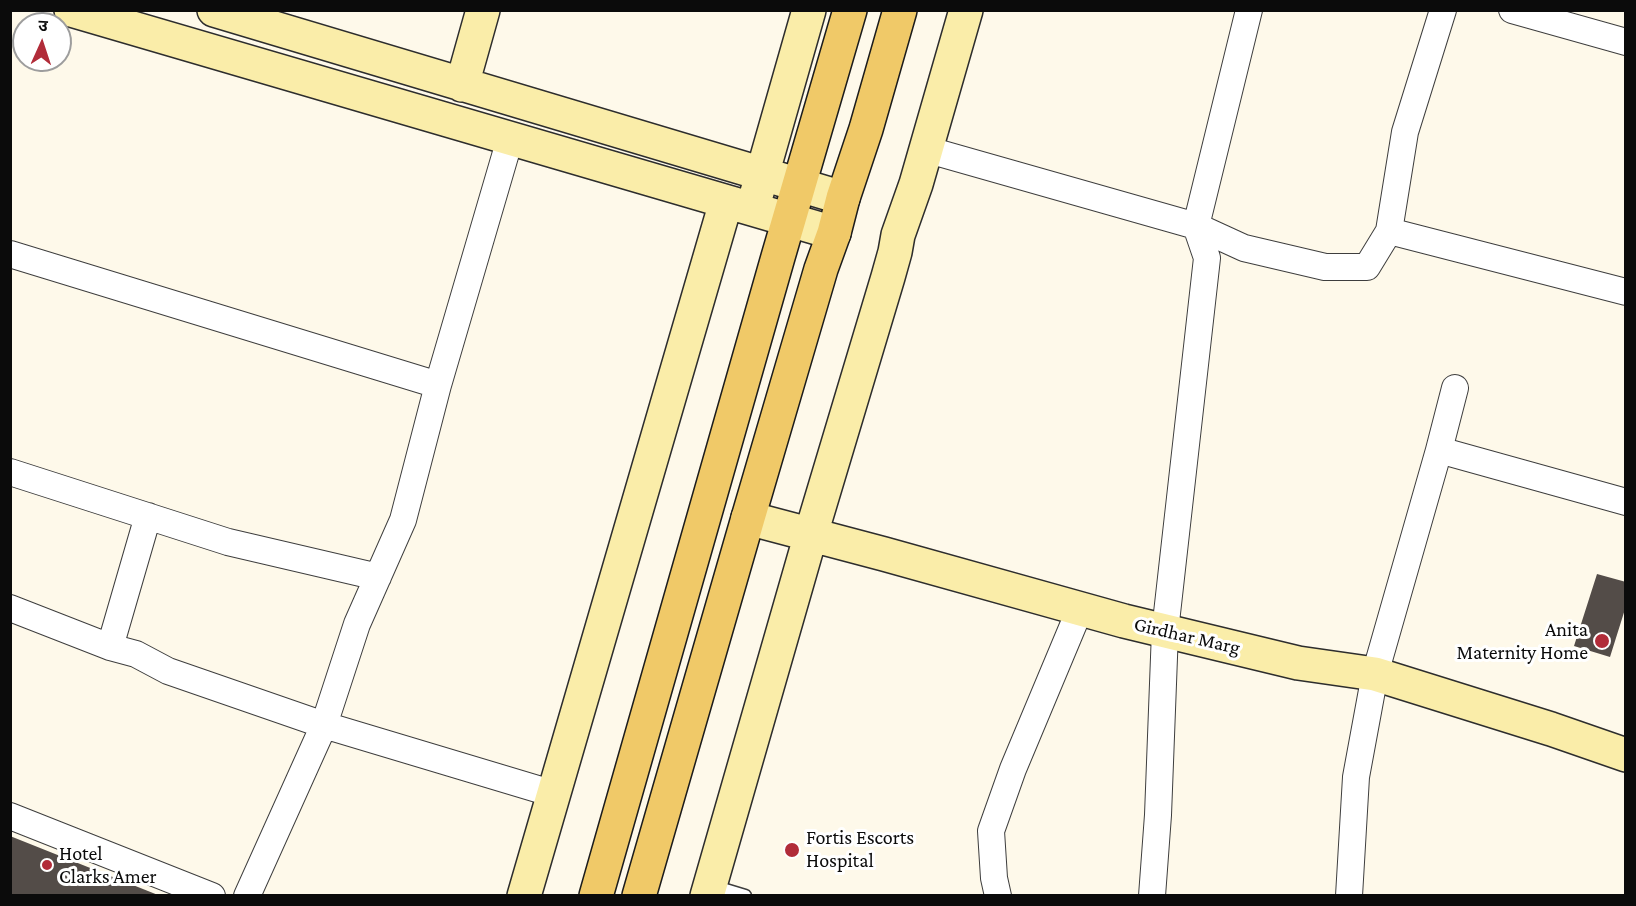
<!DOCTYPE html>
<meta charset="utf-8">
<style>
body{margin:0}
#map{position:relative;width:1636px;height:906px;overflow:hidden;background:#fef9ea;font-family:"Crimson Pro","Noto Sans Devanagari",serif}
canvas{display:block}
.frame{position:absolute;inset:0;border:12px solid #0b0b0b;pointer-events:none}
.north{position:absolute;left:12px;top:12px;width:60px;height:60px;box-sizing:border-box;background:#fff;border:2px solid #9d9d9d;border-radius:50%;rotate:3deg;font-size:16px;font-weight:700;line-height:24px;text-align:center;color:#0b0b0b}
.north::after{content:'';display:block;margin:auto;width:21px;height:27px;background:#b12c39;clip-path:polygon(50% 0,100% 100%,50% 72%,0 100%)}
</style>
<div id="map">
<canvas width="1636" height="906"></canvas>
<div class="frame"></div>
<div class="north">उ</div>
</div>
<script>
const ctx = document.querySelector('canvas').getContext('2d');
ctx.lineJoin = 'round';
function fill(path, color) { ctx.fillStyle = color; ctx.fill(path, 'evenodd'); }
const toPath = rows => new Path2D(rows.map(r => 'M' + r).join(''));
function strokePath(path, color, width, dash) { ctx.strokeStyle = color; ctx.lineWidth = width; ctx.lineCap = dash ? 'butt' : 'round'; ctx.setLineDash(dash || []); ctx.stroke(path); }
function label(font, color, halo, rows, align = 'center') {
  ctx.font = font + ' "Crimson Pro",serif'; ctx.lineWidth = 6; ctx.setLineDash([]); ctx.textBaseline = 'middle'; ctx.strokeStyle = halo; ctx.fillStyle = color; for (const [text, x, y, turn = 0] of rows) {
    ctx.save(); ctx.translate(x, y); ctx.rotate((+turn || 0) * Math.PI / 180); ctx.textAlign = isNaN(turn) ? turn : align; if (halo) ctx.strokeText(text, 0, 0); ctx.fillText(text, 0, 0); ctx.restore();
  }
}
const building = toPath([
 [1597,574,1626,582,1626,606,1610,657,1574,646],
 [10,836,158,895,158,896,10,896]
]);
const lane = toPath([
 [712,886,745,896]
]);
const street = toPath([
 [1512,10,1626,42],
 [925,149,1196,226,1249,10],
 [1196,226,1244,248,1325,267,1367,267,1389,231,1405,132,1443,10],
 [1389,231,1626,292],
 [10,254,438,385],
 [1439,450,1455,388],
 [10,472,228,542,378,577],
 [10,608,110,647,136,654,168,671,324,725,554,794],
 [110,647,148,516],
 [10,816,212,896],
 [247,896,324,725,357,624,403,520,438,385,510,139],
 [998,896,994,878,991,831,1013,769,1080,609],
 [1152,896,1158,815,1165,631,1207,258,1196,226],
 [1349,896,1356,777,1375,674,1439,450,1626,502]
]);
const secondary = toPath([
 [71,10,834,233],
 [214,10,843,198],
 [462,85,483,10],
 [756,196,809,10],
 [748,518,884,554,1124,621,1298,663,1375,674,1551,729,1626,755],
 [524,896,726,202],
 [707,896,811,534,888,277,895,252,898,235,916,184,966,10]
]);
const primary = toPath([
 [596,896,778,257,850,10],
 [639,896,748,518,821,269,834,233,843,198,866,129,900,10]
]);
const markers = [
 [1602,641,8,"#b12c39"],
 [792,850,8,"#b12c39"],
 [47,865,6,"#b12c39"]
];
const poiNames = [
 ["Anita",1588,630,"right"],
 ["Maternity Home",1588,653,"right"],
 ["Fortis Escorts",806,838],
 ["Hospital",806,861],
 ["Hotel",59,854],
 ["Clarks Amer",59,877]
];
const streetNames = [
 ["Girdhar Marg",1187,636,13]
];
fill(building, '#534c48');
strokePath(lane, '#3e3e3e', 15);
strokePath(street, '#3e3e3e', 28);
strokePath(secondary, '#2d2d2d', 36);
strokePath(primary, '#1c1c1c', 36);
strokePath(lane, '#fff', 12);
strokePath(street, '#fff', 26);
strokePath(secondary, '#faeda9', 33);
strokePath(primary, '#f0c968', 33);
for (const [x, y, r, color] of markers) { const dot = new Path2D(); dot.arc(x, y, r, 0, 2 * Math.PI); ctx.fillStyle = color; ctx.fill(dot); strokePath(dot, '#fff', 2); }
label('20px', '#0b0b0b', '#fff', poiNames, 'left');
label('20px', '#0b0b0b', '#fff', streetNames);
</script>
